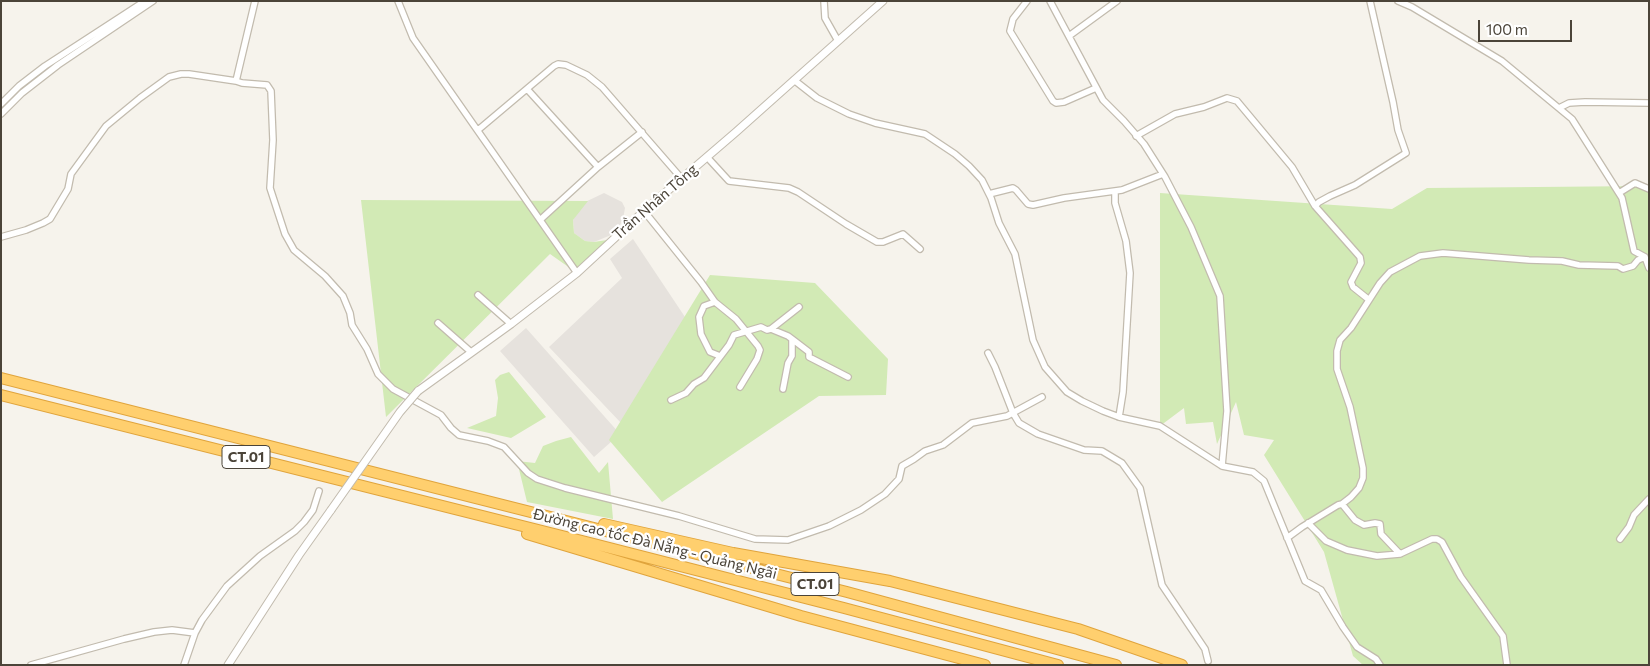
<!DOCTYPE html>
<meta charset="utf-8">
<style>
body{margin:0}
#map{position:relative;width:1650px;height:666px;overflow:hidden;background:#f6f3ec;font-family:Commissioner,sans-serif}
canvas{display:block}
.frame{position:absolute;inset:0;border:2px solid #4b4439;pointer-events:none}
.scale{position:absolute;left:1478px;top:20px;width:94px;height:22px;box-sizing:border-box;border:2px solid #4b4439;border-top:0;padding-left:6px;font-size:15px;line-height:18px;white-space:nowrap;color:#4b4439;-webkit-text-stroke:4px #fff;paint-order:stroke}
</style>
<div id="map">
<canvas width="1650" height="666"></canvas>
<div class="frame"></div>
<div class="scale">100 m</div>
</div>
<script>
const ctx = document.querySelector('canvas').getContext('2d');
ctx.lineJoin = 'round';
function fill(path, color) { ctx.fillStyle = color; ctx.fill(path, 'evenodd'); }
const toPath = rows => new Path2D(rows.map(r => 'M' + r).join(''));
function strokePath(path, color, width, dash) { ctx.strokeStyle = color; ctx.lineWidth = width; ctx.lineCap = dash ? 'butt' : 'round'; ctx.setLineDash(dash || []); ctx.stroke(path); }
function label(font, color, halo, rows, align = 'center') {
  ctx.font = font + ' Commissioner,sans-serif'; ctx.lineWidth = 4.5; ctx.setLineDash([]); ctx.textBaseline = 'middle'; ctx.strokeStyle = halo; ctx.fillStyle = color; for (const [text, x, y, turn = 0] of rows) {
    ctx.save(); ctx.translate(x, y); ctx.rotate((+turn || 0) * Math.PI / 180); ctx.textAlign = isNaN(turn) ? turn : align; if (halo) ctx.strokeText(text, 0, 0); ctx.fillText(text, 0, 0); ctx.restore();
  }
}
const industrial = toPath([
 [604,193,622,202,625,208,623,219,616,233,594,242,585,241,574,233,573,220,581,204],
 [633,239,695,332,621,423,549,347,622,278,610,259],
 [526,328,620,434,594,457,500,351]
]);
const green = toPath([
 [1646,186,1649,186,1649,665,1363,665,1353,656,1324,552,1264,455,1274,440,1244,435,1236,402,1217,444,1213,422,1186,424,1184,408,1160,426,1160,193,1392,209,1427,188],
 [361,200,588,201,573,220,574,233,585,241,594,242,607,240,577,273,550,254,386,417],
 [710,275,815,283,888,359,886,395,819,396,662,502,609,440],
 [509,372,546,417,511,438,467,428,496,416,498,398,495,380,500,375],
 [571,437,599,473,608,462,613,519,527,502,517,461,535,463,543,446,556,441]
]);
const minor = toPath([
 [398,1,413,38,577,273],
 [824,1,825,18,838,41],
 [1027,1,1013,19,1010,31,1053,101,1056,103,1064,102,1096,88],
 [1050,1,1103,100,1124,121,1144,144,1165,177,1191,227,1220,296,1227,411,1222,466],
 [1398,1,1412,7,1502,61,1572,119,1622,198,1634,251,1645,257,1649,268],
 [1069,36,1117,1],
 [794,80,817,98,849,114,875,123,925,134,955,154,969,166,982,180,991,198,999,223,1015,254,1033,340,1045,367,1067,392,1082,401,1103,411,1119,417,1160,426,1222,466,1253,472,1264,481,1305,581,1321,590,1343,627,1357,647,1376,659,1380,665],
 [236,81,255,1],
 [527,89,598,167],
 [1,104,19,86,45,66,145,1],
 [1559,108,1569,103,1585,102,1649,103],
 [1,114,22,93,58,65,153,1],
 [478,130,554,66,558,64,566,65,587,75,602,87,682,179],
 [1136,136,1175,114,1204,107,1227,98,1237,101,1292,167,1315,206,1360,257,1361,263,1351,282,1353,287,1368,299],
 [707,157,729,181,789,188,798,192,846,224,877,242,883,242,903,234,920,249],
 [1115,192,1115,203,1126,241,1130,273,1123,392,1119,417],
 [1619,193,1635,183,1649,189],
 [989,194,1013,188,1016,190,1028,204,1033,205,1064,198,1122,190,1163,174],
 [1315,206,1319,202,1330,196,1355,185,1406,153,1398,130,1393,102,1370,1],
 [644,211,701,282,715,302,736,319,758,346,760,350,757,359,740,387],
 [540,220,598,167,642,132],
 [1,237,26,230,43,223,50,219,68,189,71,174,106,126,140,98,169,77,181,74,189,74,236,81,242,83,267,85,271,91,273,140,270,188,285,234,294,250,325,276,343,296,350,313,352,325,367,349,378,374,393,389,441,415,451,428,459,435,488,441,504,447,528,473,537,479,565,488,679,516,755,539,788,540,829,526,861,510,885,494,899,479,902,466,914,459,925,451,943,445,972,423,1007,416,1042,397],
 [478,295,511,324],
 [715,302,704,306,699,317,701,334,710,352,720,356],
 [438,323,471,352],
 [771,329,799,307],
 [792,339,809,352,809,357,848,377],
 [988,353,995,367,1013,413,1019,423,1038,434,1084,450,1102,451,1122,463,1140,488,1162,585,1205,649,1208,661],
 [671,400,686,393,694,384,704,378,729,345,734,335,761,327,767,330,771,329,788,336,792,339,792,356,788,363,783,389],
 [1342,504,1351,497,1359,488,1363,478,1363,468,1350,407,1337,369,1337,351,1340,340,1351,328,1380,283,1390,272,1420,256,1443,253,1529,260,1562,261,1579,265,1618,266,1623,269,1633,266,1638,260,1645,257],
 [1308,523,1326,541,1347,550,1377,556,1400,554],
 [1287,538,1302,527,1338,505,1342,504,1355,520,1364,525,1375,523,1380,524,1381,534,1400,554,1432,539,1437,539,1442,542,1461,577,1503,636,1507,665],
 [1620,539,1629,527,1634,515,1649,499],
 [195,633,202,620,227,586,260,556,295,531,304,522,313,510,319,491],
 [31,665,124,639,154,632,172,630,195,633,184,665]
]);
const tertiary = toPath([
 [418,391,511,324,577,273,644,211,736,132,883,1],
 [228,665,299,555,331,510]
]);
const motorway = toPath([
 [1,378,847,592,1116,665],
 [1,395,594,544,844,608,1058,665],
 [604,524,733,553,890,581,1078,629,1182,665],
 [527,534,801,616,985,665]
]);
const tertiaryBridge = toPath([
 [331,510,400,412,418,391]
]);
const shields = [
 [246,457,48],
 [815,584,48]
];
const shieldNames = [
 ["CT.01",246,457],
 ["CT.01",815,584]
];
const streetNames = [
 ["Trần Nhân Tông",655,202,-41],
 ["Đường cao tốc Đà Nẵng - Quảng Ngãi",655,544,14]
];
fill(industrial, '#e6e2dd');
fill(green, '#d2eab5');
strokePath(minor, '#c2bbae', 8);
strokePath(tertiary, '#c2bbae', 9);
strokePath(motorway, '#e0a43c', 12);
strokePath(minor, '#fff', 5.5);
strokePath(tertiary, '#fff', 7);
strokePath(motorway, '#ffcf6e', 10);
strokePath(tertiaryBridge, '#c2bbae', 9, []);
strokePath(tertiaryBridge, '#fff', 7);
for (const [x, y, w] of shields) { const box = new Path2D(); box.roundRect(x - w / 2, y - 11.5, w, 23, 4); ctx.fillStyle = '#fff'; ctx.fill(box); strokePath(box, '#4b4439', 1); }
label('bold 14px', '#4b4439', null, shieldNames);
label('15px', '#4b4439', '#fff', streetNames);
</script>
